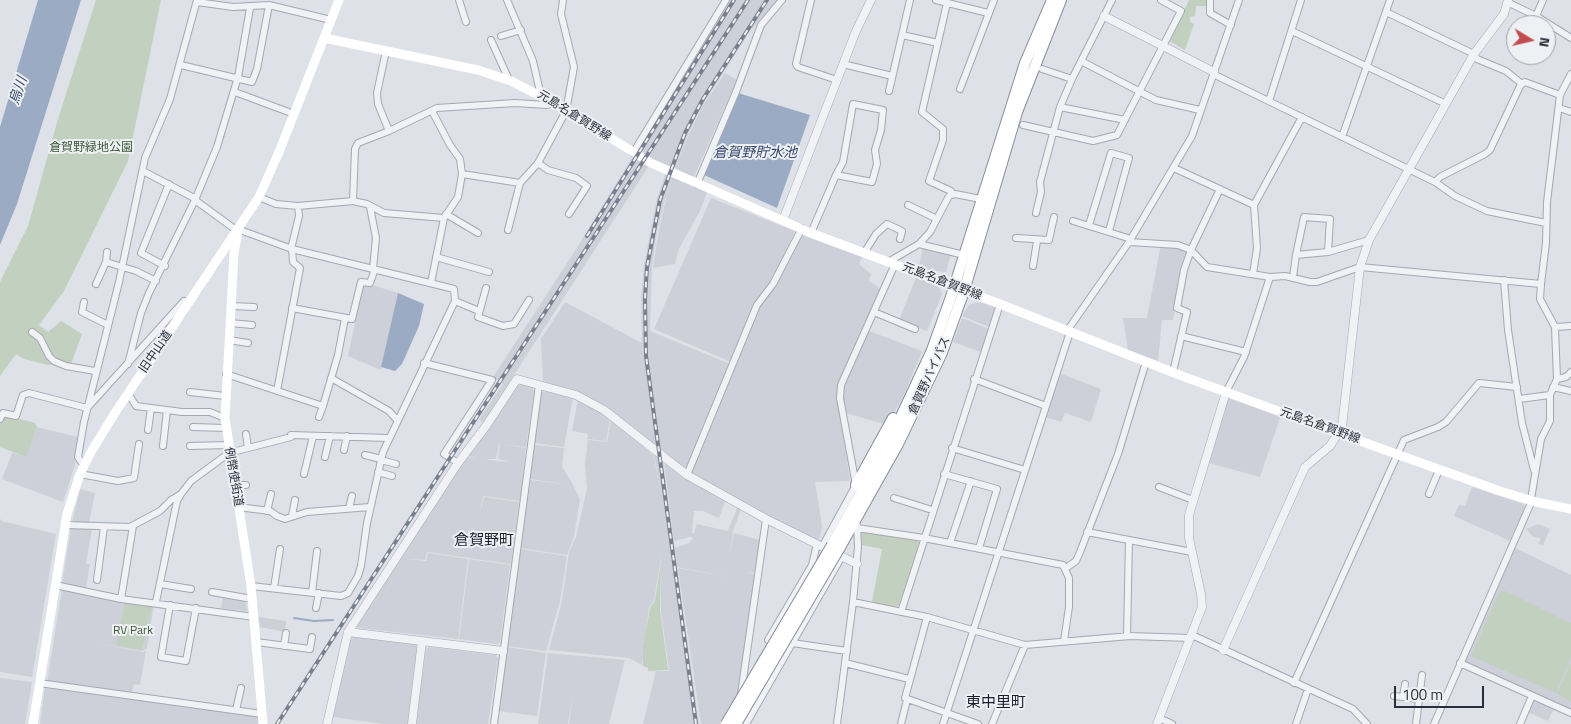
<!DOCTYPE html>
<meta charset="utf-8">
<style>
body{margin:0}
#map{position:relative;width:1571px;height:724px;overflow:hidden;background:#dee1e7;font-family:"Titillium Web",sans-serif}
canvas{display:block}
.north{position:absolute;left:1506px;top:15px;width:50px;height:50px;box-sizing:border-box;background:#eef0f4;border:1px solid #9fa2aa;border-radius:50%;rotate:99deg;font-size:14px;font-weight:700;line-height:20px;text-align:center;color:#292e3c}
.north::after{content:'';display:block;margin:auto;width:18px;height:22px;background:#c24d51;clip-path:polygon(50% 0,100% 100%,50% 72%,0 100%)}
.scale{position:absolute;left:1394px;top:686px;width:90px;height:22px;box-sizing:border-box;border:2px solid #292e3c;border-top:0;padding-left:6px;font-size:15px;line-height:18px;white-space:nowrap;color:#292e3c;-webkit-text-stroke:4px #eef0f4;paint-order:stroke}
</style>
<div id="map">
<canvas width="1571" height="724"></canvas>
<div class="north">N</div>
<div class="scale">100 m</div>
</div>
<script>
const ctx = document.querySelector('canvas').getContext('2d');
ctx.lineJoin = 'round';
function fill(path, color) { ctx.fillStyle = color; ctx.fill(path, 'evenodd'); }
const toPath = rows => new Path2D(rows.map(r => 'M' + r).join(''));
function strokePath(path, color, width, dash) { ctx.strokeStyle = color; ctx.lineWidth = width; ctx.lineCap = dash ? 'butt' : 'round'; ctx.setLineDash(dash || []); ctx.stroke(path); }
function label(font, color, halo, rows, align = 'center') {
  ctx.font = font + ' "Titillium Web","Noto Sans JP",sans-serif'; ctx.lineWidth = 4; ctx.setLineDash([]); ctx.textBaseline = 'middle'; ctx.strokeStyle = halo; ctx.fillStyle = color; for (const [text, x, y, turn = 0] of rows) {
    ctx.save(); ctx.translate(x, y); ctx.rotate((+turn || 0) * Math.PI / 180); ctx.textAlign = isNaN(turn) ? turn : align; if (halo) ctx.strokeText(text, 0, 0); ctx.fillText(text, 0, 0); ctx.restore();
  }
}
const built = toPath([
 [729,0,778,0,750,31,697,114,672,173,657,231,652,267,650,331,730,364,686,471,662,454,677,565,675,548,689,543,693,538,690,537,674,541,664,461,726,499,719,518,703,511,694,511,692,533,694,533,697,524,728,531,738,506,741,509,733,531,730,554,734,533,760,540,755,573,745,572,755,574,739,694,721,724,701,724,678,568,734,578,677,567,699,724,643,724,656,671,669,671,661,611,661,557,654,601,649,607,642,665,629,658,549,650,562,601,569,552,576,537,587,488,585,465,588,440,607,442,611,419,654,456,661,497,653,446,597,403,574,390,543,383,541,339,565,302,642,343,641,299,644,265,657,199,666,171,652,161,483,423,479,419,503,384,493,377,573,254],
 [725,73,737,80,693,179,673,171,700,110],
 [671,177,707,192,701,209,679,249,675,264,653,268,659,230],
 [711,198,795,231,778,269,766,289,763,290,731,362,654,329],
 [801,235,862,257,859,264,871,274,869,281,881,289,837,392,850,481,815,482,822,526,820,538,815,540,691,475,691,471,758,305],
 [1163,243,1187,251,1173,320,1162,320,1158,361,1128,350,1123,318,1147,318,1161,244],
 [923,247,951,254,946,272,918,269],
 [917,275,937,283,942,294,927,331,899,320],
 [363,285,372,285,398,293,381,370,348,356],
 [979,302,995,307,989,327,962,316,969,305],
 [962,318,989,329,981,352,953,342],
 [869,331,922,351,903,397,887,425,846,413,843,396,845,386],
 [1059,373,1101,389,1091,422,1065,413,1061,422,1045,417],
 [522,384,532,386,534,392,526,447,499,444,496,459,487,459,488,460,512,462,498,459,500,444,526,448,520,501,483,496,480,513,484,497,519,502,511,564,427,552,425,560,407,559,426,561,428,553,468,559,458,639,359,628,356,626,466,457,479,458,466,456,517,385],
 [547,390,573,398,564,447,534,443,541,393],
 [1229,395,1281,415,1260,477,1209,463],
 [578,400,595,407,610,419,606,441,587,439,588,434,572,431],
 [37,427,78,437,75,465,63,502,2,479,12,453,26,456],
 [534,445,564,448,562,466,573,485,530,479],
 [530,480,573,485,580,499,574,536,567,555,521,548],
 [1472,487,1523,504,1525,507,1510,541,1454,516,1459,505,1465,506],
 [80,489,95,493,89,523,72,523],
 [0,518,1,521,56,534,32,677,0,672],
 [1538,524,1550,529,1543,545,1538,544,1541,538,1533,537,1526,529],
 [71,528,92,529,86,564,90,564,86,588,62,584],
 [1515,548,1571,575,1571,710,1465,663],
 [520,549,567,556,560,601,546,651,507,646],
 [469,559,510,565,500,642,497,644,459,639],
 [62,589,154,604,147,648,142,651,94,643,143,652,146,650,140,685,134,684,132,692,47,682],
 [223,596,245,601,248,611,221,608],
 [258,617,286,621,285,632,260,627],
 [353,637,414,642,418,649,408,724,384,724,333,717,350,640],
 [429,647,495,655,498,658,488,724,415,724,426,649],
 [507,647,546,653,537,716,499,711],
 [548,653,625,660,609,724,569,724,573,695,568,724,538,724],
 [0,678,32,682,25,724,0,724],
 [45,687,258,717,258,724,40,724],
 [1535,699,1554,708,1548,721,1527,712,1531,700]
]);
const green = toPath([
 [96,0,161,0,128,161,64,291,39,325,48,332,61,321,82,334,71,364,48,365,24,359,16,354,0,376,0,282,28,226,58,119],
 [1189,0,1207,0,1206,6,1196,6,1195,16,1190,17,1190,22,1194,24,1185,50,1169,41],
 [5,415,35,423,37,427,26,457,0,447,0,424],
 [864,531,920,540,899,605,896,607,872,602,882,549,862,545,861,534],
 [661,562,660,610,668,670,648,671,648,668,643,666,643,648,650,608,655,601],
 [1505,591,1571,623,1571,657,1556,693,1471,656,1499,593],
 [125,603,152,606,142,650,116,645],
 [1571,663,1571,701,1557,694]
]);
const water = toPath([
 [38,0,81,0,17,204,0,245,0,127],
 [738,93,810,115,777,208,704,175],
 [398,293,424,304,419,326,402,364,395,371,381,367]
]);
const stream = toPath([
 [294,618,314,621,333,620]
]);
const minor = toPath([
 [459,0,466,22],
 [507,0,533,61,541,96],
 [811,0,796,64,798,67,837,80],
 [936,0,988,13],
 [1210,0,1210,13,1231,25],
 [197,2,233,7,269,5,331,20],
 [1507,2,1536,16,1571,38],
 [947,3,922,112,943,129,943,140,929,181,951,191,952,194],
 [1386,12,1474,54,1477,59,1506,71,1522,84],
 [1536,16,1543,0],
 [1292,31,1446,104],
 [902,35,938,43],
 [501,36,521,30],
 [491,40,509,80],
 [386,51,377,93,378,104,389,131],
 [1081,61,1156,100,1200,110],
 [843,64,892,76],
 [181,65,252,82,257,69,269,5],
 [1042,69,1072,79],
 [1213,74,1435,182,1455,196,1487,211,1546,223],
 [960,89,994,0],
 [889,91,910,0],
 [235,92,294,114],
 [1269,101,1301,0],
 [1060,107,1125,120],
 [1559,108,1571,112],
 [432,111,450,145,460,159,462,174],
 [1023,125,1093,141,1117,135,1181,11,1161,0],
 [1342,137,1390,0],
 [633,153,726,0],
 [538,163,548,170,576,178,587,186,569,214],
 [1174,168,1254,205],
 [143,171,196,199],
 [1435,182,1440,177,1485,154,1490,150,1521,84,1525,82,1560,95],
 [697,184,736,92,761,25,782,0],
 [259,197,276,204,298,206,353,201,367,204,384,213,444,218],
 [195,200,232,227,292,249,454,289,455,301,383,452,367,523,361,566,358,576,348,593,341,596,251,586],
 [353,201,355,149,358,143,389,131,437,108,515,103,547,105,554,103],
 [908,205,937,219],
 [370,207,376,238,373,269],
 [1036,213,1041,192,1040,182,1060,107,1072,79,1112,0],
 [446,214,478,233],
 [1073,221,1131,239],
 [1089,225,1111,153,1129,158,1109,231],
 [508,230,520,183],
 [811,233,836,175,843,162,853,104,883,110,881,130,875,150,877,164,872,182,836,175],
 [1016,238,1049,240,1054,217],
 [1129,242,1178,245,1191,250,1207,267,1270,277],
 [919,244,960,254],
 [291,249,299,216,298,206],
 [107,252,106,262,136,271,156,281],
 [864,253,876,234,887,224,902,231,900,239],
 [1296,255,1304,217,1330,219,1328,252],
 [436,257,489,272],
 [888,262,919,244,930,232,949,196,955,194,981,199],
 [165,266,141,253,169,184],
 [1033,266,1037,241],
 [1253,274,1257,248,1254,205,1302,117],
 [1293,277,1296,255,1328,252,1369,240],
 [1504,280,1508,330,1522,423,1534,470],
 [431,283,444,218,458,197,462,174,520,183,538,163,566,111,574,67,561,14,563,0],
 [96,284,106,262],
 [486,288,478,317,503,326,514,324,529,300],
 [455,301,479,311],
 [84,302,82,312,108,325],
 [231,306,254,307],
 [292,308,352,319,361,282,370,283,375,269],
 [874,312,915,329],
 [230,323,252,325],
 [1555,327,1571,326],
 [1067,331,1129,242,1192,136,1239,0],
 [32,332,40,338,49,356,54,361,66,366,95,371],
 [1181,336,1246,352],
 [229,340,248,343],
 [424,363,492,380,444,454,458,463],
 [128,364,141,313,149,293,195,200,217,147,238,77,250,8],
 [1173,372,1187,312,1177,308,1184,270,1191,250,1220,189],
 [226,374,323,406,338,355,345,318],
 [331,378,389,411,397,420],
 [974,379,1046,406],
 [1557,379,1566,377,1571,372],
 [1553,387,1571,391],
 [277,391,300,268,293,262,292,249],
 [190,392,225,396],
 [1226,392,1244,357,1270,277,1285,276,1310,282,1317,282,1360,267,1541,284],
 [128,393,136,406,182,412,210,412,225,418],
 [1519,399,1550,395],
 [88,407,184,301,188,304],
 [319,417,323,406],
 [0,419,3,413,16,416,23,395,29,393,87,408],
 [193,427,226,428],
 [148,430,151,408],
 [246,434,248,448],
 [163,446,167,410],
 [190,446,228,445],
 [952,448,1025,470],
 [344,450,347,436],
 [365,455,381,459],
 [325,457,330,436],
 [381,460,396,464],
 [84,466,78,457,84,422,119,282,145,158,170,99,197,0],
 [378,472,392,476],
 [80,474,118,481,134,478,139,444],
 [304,474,313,436],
 [944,474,997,489,979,548],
 [687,475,757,305,773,284,802,228],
 [234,485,246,485],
 [856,485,840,398,841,385,895,264],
 [1159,487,1193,500],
 [1429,494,1439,470],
 [894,498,932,510],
 [238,507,270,511,277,516,285,519,307,512,370,507],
 [349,508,352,496],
 [267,511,271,494],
 [292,516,295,500],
 [65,525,130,527,160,511,171,500,181,494,191,481,229,453,291,437,291,435,388,438],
 [857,528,924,538,1063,565,1069,578,1069,607,1064,641],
 [1087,532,1192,552],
 [950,543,971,481],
 [822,547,856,485],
 [1066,568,1076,561,1080,552,1118,454,1146,362],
 [97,580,104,527],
 [160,584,191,589],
 [55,585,121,599,254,617],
 [274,588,280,549],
 [212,592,252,599],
 [312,593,317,551],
 [121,599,133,526],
 [156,602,177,501,181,494],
 [853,602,927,617,1025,645,1130,636,1191,638],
 [170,605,161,657,186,661,196,608],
 [316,608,319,593],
 [901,612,1000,304],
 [927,617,905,698,978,724],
 [1192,635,1353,709,1367,724],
 [1127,636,1129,540],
 [768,640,812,565,817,544],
 [256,642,310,649,312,637],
 [792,643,847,651],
 [284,646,286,633],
 [845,663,909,679],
 [1460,663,1571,713],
 [39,683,262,714],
 [1294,683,1404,440,1438,427,1446,422,1479,383,1517,387],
 [741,694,766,519],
 [1394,696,1419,699],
 [1403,697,1405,684],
 [236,710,241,688],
 [1159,718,1172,724],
 [494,724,539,385],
 [746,724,841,558],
 [837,724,853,602,858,547,857,525],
 [901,724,907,700],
 [943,724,1070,332],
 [992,724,1025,645],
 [1296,724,1308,689],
 [1416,724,1422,675],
 [1434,724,1530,505,1541,439,1550,421,1550,395,1557,379,1555,327,1540,299,1541,284,1546,243,1547,202,1560,95,1571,74],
 [1520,724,1532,696]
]);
const tertiary = toPath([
 [1104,16,1214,72],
 [783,220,856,31,871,0],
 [348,632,503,651],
 [1223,650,1305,467,1330,446,1342,427,1360,267,1369,240,1474,54,1504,14,1508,0],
 [327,724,348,632,458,463,486,426,517,379,576,395,604,410,687,475,766,519,857,564],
 [412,724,422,641],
 [1157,724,1202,607,1201,594,1189,538,1189,515,1226,392]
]);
const secondary = toPath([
 [324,38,478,70,511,81,554,103,651,163,811,233,1000,304,1182,376,1396,454,1500,491,1536,502,1571,509],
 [238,232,234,253,225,418,251,586,263,724],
 [33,724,67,514,80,474,91,452,113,416,259,197,279,152,339,0]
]);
const trunk = toPath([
 [856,485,893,418],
 [832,545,890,440,932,350,951,297,1025,63,1052,0],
 [839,549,898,444,941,355,964,291,1017,112,1061,0]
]);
const rail = toPath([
 [587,236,734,0],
 [277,724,748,0],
 [696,724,646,356,645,299,647,267,660,200,685,133,703,99,767,0]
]);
const trunkBridge = toPath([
 [726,724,832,545],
 [736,724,839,549]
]);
const streetNames = [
 ["元島名倉賀野線",574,116,32],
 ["元島名倉賀野線",942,282,21],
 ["旧中山道",156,352,-56],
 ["倉賀野バイパス",930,376,-66],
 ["元島名倉賀野線",1320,426,20],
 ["例幣使街道",233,477,80]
];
const parkNames = [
 ["倉賀野緑地公園",91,148],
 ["RV Park",133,631]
];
const waterNames = [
 ["烏川",19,91,-71],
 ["倉賀野貯水池",755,154]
];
const quarterNames = [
 ["倉賀野町",484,541],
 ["東中里町",996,703]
];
fill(built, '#cdd0d8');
fill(green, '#c2d0c0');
fill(water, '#9cabc4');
strokePath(stream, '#9cabc4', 2);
strokePath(minor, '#a4a8b0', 8);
strokePath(tertiary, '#a4a8b0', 9);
strokePath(trunk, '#878d9c', 12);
strokePath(minor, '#f1f2f5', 6);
strokePath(tertiary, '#f1f2f5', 8);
strokePath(secondary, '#fff', 9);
strokePath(trunk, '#fff', 10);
strokePath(rail, '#797f8f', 4);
strokePath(rail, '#eef0f4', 2, [5.5]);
strokePath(trunkBridge, '#878d9c', 12, []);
strokePath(trunkBridge, '#fff', 10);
label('12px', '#292e3c', '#eef0f4', streetNames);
label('12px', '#3a5737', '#eef0f4', parkNames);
label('italic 14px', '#37496c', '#eef0f4', waterNames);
label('15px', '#1b1f2d', '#eef0f4', quarterNames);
</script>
